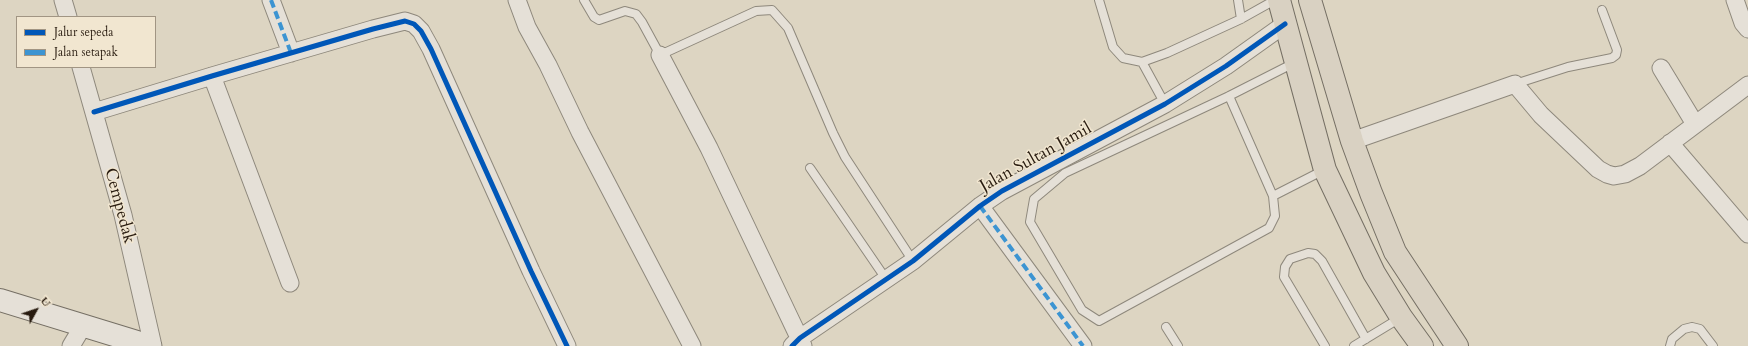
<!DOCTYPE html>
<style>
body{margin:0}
#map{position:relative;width:1748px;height:346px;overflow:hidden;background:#ddd5c2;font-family:Cardo,serif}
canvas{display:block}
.legend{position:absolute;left:16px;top:16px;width:140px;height:52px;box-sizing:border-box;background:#f1e6d0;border:1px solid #a19583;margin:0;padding:5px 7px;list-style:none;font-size:12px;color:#281b0f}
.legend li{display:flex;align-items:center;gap:8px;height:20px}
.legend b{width:20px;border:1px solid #a19583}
.north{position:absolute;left:16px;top:290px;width:40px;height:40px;-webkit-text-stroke:3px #f1e6d0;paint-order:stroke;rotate:50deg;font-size:11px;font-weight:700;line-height:16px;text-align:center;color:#281b0f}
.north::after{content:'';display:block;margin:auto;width:14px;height:18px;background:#281b0f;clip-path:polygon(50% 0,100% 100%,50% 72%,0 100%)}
</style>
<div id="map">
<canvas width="1748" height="346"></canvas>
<ul class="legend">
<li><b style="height:5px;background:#0057b8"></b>Jalur sepeda</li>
<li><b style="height:5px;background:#3c94d2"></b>Jalan setapak</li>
</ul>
<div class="north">U</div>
</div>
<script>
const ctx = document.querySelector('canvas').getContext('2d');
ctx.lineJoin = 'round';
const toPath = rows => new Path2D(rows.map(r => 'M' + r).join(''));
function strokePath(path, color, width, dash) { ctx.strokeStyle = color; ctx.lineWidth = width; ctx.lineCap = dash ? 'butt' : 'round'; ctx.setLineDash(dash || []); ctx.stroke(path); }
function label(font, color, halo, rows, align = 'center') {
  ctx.font = font + ' Cardo,serif'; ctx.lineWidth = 3; ctx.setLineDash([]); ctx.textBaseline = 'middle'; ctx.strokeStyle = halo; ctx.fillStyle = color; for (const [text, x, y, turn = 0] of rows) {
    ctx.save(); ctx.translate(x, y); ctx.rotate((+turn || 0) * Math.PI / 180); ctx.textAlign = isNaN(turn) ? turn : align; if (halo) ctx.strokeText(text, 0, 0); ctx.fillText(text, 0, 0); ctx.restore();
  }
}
const lane = toPath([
 [584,0,594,17,599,20,625,11,636,14,642,22,660,55,756,11,772,10,788,28,833,133,845,157,913,261],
 [1099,0,1113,47,1123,58,1142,62],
 [1238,0,1241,19],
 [1515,84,1568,67,1612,58,1616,55,1617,50,1602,10],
 [1229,96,1273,196,1275,216,1269,228,1099,321,1082,310,1030,222,1034,199,1065,173,1229,96,1294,63],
 [1165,104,1142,62,1167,53,1241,19,1275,0],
 [810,168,886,279],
 [1273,196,1324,170],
 [1166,327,1178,346],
 [1325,346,1284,277,1285,267,1290,259,1308,253,1315,254,1322,261,1366,339],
 [1354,346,1400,318],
 [1670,346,1672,339,1684,329,1692,327,1700,329,1713,346]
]);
const street = toPath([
 [63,0,68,17],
 [271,0,291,53],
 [517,0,527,27,548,65,580,132,692,346],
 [1735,0,1743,23,1748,29],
 [660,55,709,148,803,346],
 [81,67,123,215,153,346],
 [1661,68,1695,124],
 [212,76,290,283],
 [94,112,212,76,373,29,405,21,414,24,421,31,431,49,531,271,567,346],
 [1352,141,1515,84,1541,115,1598,169,1607,174,1614,176,1625,174,1640,166,1748,85],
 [1670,143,1748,234],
 [980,206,1083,346],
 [71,346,83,326],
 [792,346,800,338,913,261,980,206,1002,191,1165,104,1226,66,1285,24]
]);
const secondary = toPath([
 [0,300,150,346]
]);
const highway = toPath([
 [1279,0,1325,170,1374,273,1401,317,1422,346],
 [1310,0,1352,141,1371,193,1395,252,1457,346]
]);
const quiet = toPath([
 [271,0,291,53],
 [980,206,1083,346]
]);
const cycleway = toPath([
 [94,112,212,76,373,29,405,21,414,24,421,31,431,49,531,271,567,346],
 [792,346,800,338,913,261,980,206,1002,191,1165,104,1226,66,1285,24]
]);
const streetNames = [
 ["Jalan Sultan Jamil",1036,158,-29],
 ["Cempedak",119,206,75]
];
strokePath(lane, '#8e887c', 10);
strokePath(street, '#8e887c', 19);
strokePath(secondary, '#756f64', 24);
strokePath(highway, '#756f64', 24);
strokePath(lane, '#e5e0d7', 8);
strokePath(street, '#e5e0d7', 17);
strokePath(secondary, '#e5e0d7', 22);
strokePath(highway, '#d9d1c2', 22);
strokePath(quiet, '#3c94d2', 4, [8, 4]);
strokePath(cycleway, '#0057b8', 5);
label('17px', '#281b0f', '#f1e6d0', streetNames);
</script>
